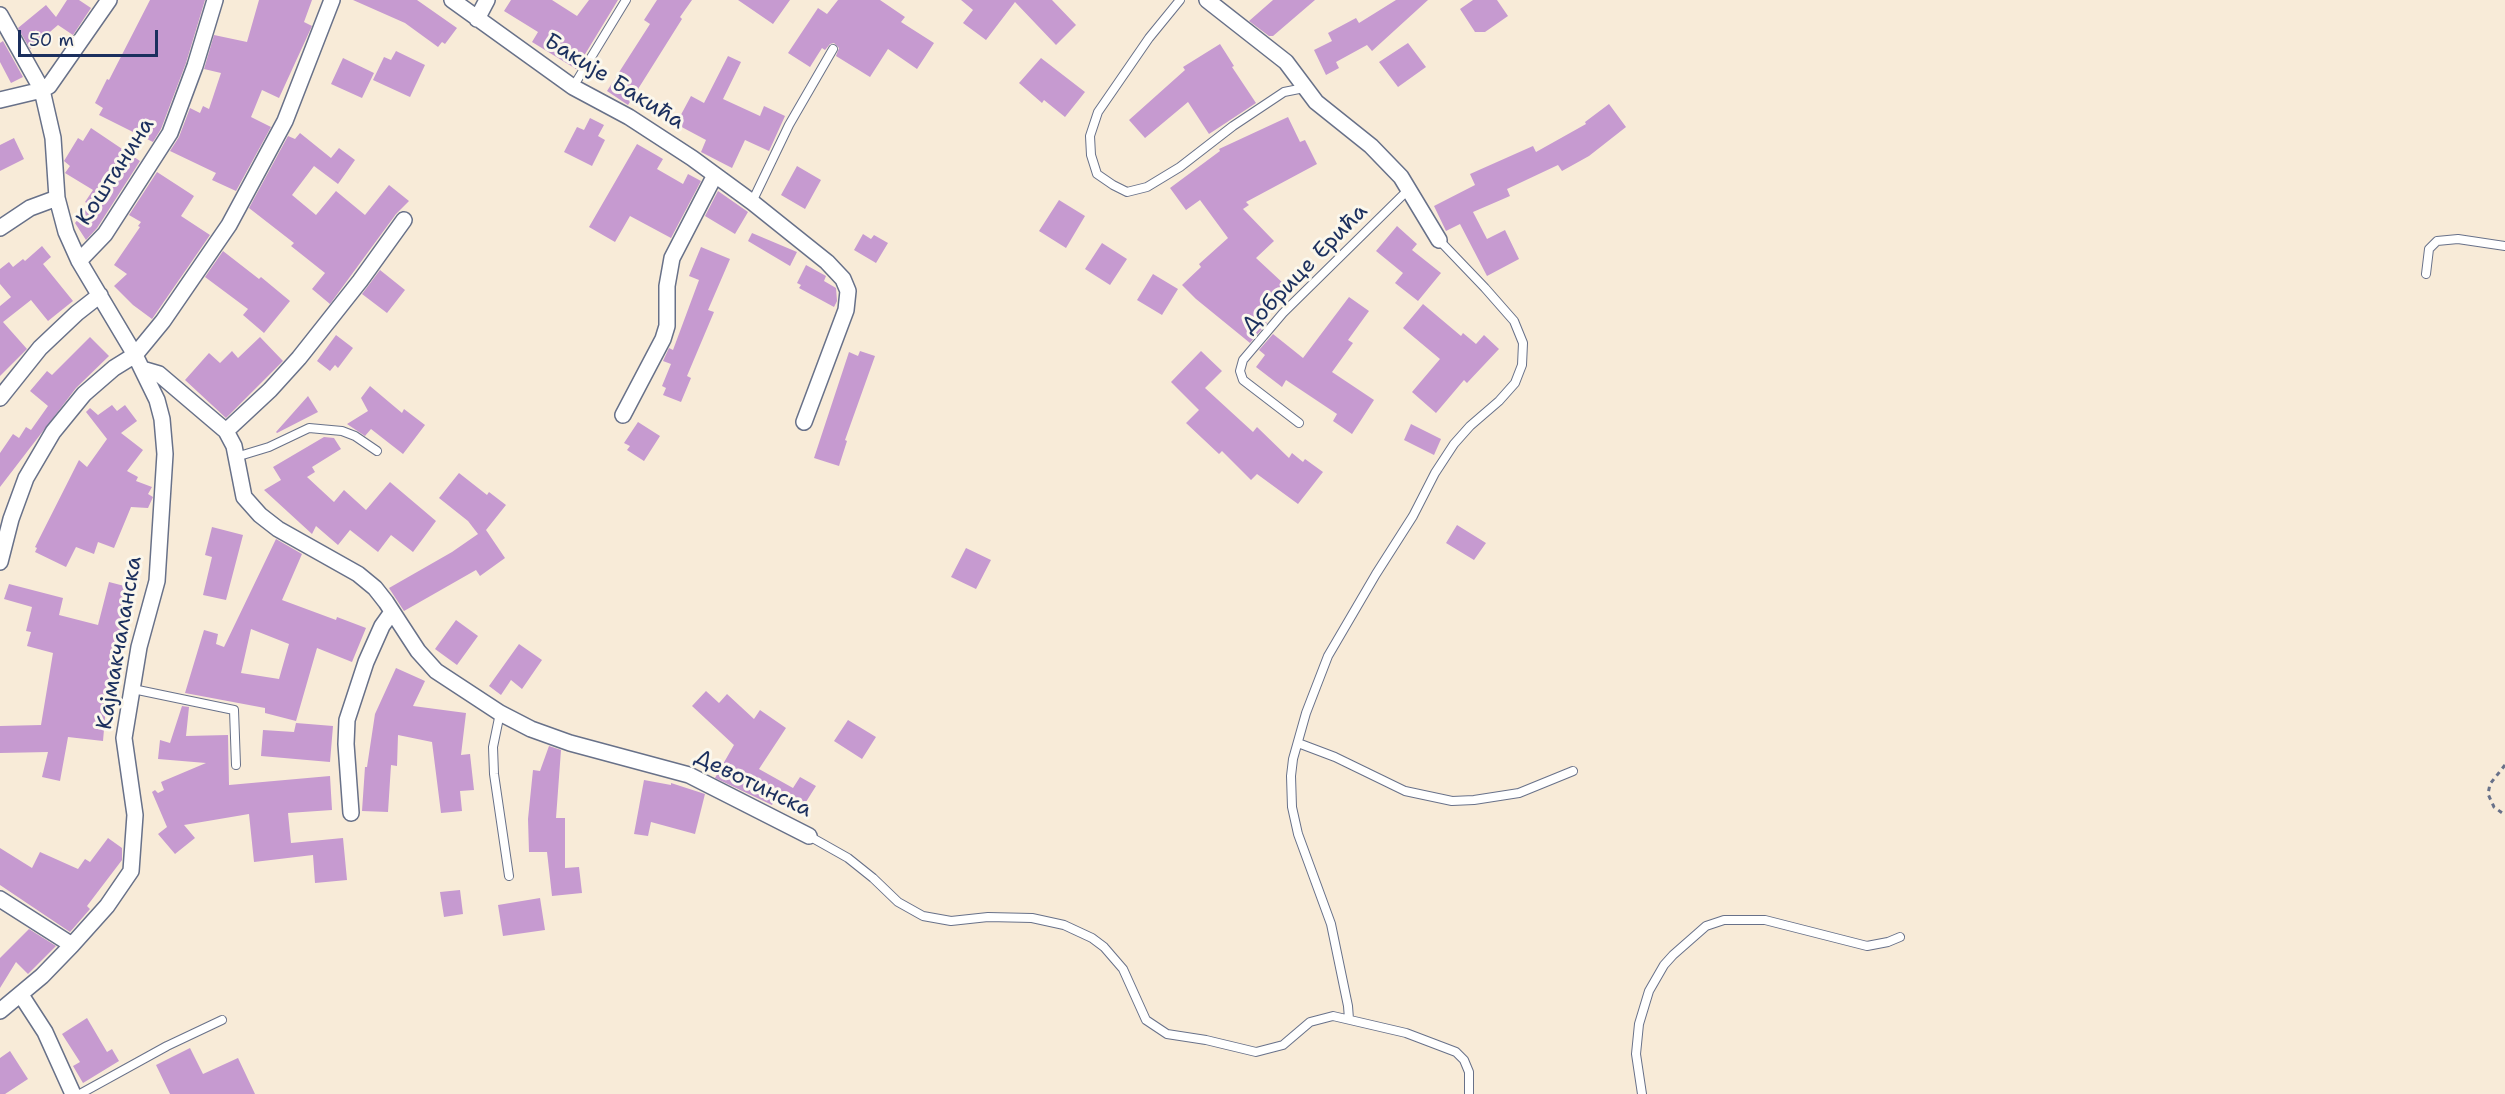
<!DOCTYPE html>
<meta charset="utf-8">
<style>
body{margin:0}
#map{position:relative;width:2505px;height:1094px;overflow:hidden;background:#f8ebd8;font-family:"Shantell Sans",sans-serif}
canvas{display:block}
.scale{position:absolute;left:18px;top:30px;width:140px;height:27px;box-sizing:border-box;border:3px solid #1b2f5e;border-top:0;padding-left:8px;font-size:18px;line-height:21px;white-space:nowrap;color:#1b2f5e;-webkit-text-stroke:4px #fbf7ec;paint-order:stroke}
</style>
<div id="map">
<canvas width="2505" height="1094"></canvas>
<div class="scale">50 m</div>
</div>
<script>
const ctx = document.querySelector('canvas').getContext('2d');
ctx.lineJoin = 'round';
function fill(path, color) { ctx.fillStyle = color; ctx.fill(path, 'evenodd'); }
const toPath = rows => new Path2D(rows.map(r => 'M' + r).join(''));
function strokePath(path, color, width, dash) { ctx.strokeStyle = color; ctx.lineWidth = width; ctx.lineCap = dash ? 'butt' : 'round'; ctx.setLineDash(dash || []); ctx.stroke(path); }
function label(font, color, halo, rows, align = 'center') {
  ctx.font = font + ' "Shantell Sans",sans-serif'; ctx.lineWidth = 6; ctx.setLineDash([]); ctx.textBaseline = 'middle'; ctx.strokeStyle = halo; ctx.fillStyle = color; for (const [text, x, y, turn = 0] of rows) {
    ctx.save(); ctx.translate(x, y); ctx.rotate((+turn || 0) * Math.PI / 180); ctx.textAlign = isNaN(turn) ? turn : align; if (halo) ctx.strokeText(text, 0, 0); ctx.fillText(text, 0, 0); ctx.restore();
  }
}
const building = toPath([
 [67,0,79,0,91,8,73,35,58,25,30,49,18,28,46,5,56,17],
 [150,0,205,0,186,63,161,129,153,142,99,115,103,108,95,103,107,79,109,80],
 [259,0,312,0,304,22,312,26,279,98,262,90,251,117,271,127,236,191,212,180,216,173,170,151,179,137,190,108,200,113,203,106,209,109,221,73,204,69,214,35,247,42],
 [353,0,417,0,457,28,445,44,442,42,438,47,405,23],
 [511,0,552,0,577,16,589,0,618,0,576,69,532,42,538,32,504,11],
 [657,0,692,0,680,17,682,19,628,105,607,91,650,24,644,20],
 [738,0,790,0,773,24],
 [838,0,880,0,905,17,901,22,934,43,917,69,888,49,870,77,836,56,839,48,834,43,830,44,825,50,822,48,810,67,788,53,818,8,827,14],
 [961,0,1052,0,1076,25,1056,45,1015,2,986,40,963,23,973,10],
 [1273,0,1315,0,1273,36,1269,36,1249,21],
 [1396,0,1428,0,1372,51,1367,45,1336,62,1339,68,1326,75,1314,50,1332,41,1328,33,1356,18,1359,23],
 [1473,0,1497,0,1508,16,1485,32,1475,32,1460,9],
 [3,41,23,77,11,83,0,62,0,43],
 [1408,43,1426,67,1398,87,1379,62],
 [1220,44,1234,66,1232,67,1256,103,1209,134,1188,102,1145,138,1129,120,1185,70,1183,67],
 [396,51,425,65,410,97,373,80,384,57,391,60],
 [728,56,741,62,723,99,760,116,764,106,785,116,769,151,745,140,732,168,701,152,706,140,676,124,691,96,704,103],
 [343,58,374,73,362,98,331,84],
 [1041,58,1085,92,1065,117,1044,100,1042,103,1019,83],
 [1609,104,1626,127,1589,156,1562,171,1558,165,1507,189,1510,196,1473,212,1487,239,1505,230,1519,259,1487,276,1460,224,1446,231,1434,206,1475,185,1470,174,1533,146,1536,152,1586,124,1585,122],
 [1288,117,1300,142,1305,140,1317,164,1246,202,1249,205,1243,209,1274,241,1256,258,1284,284,1257,314,1267,323,1250,343,1196,299,1182,285,1201,267,1199,264,1228,238,1200,200,1186,210,1170,188,1220,151,1219,149],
 [590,118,604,125,598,136,605,140,592,166,564,152,577,127,584,130],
 [91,128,140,161,97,228,86,240,75,223,90,205,85,202,93,190,65,173,70,166,64,161,78,138,83,141],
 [300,133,331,158,339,148,355,160,338,184,314,166,292,195,316,215,336,191,365,215,389,185,409,201,396,214,330,304,312,289,325,273,291,246,294,243,249,208,288,136,295,139],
 [14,138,24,159,0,171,0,145],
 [637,144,663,159,657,169,683,184,688,174,701,181,671,238,630,216,615,242,589,227],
 [797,166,821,180,805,209,781,195],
 [157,172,194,196,181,216,210,235,152,319,133,305,114,286,127,274,114,265,140,227,138,226,141,222,129,215],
 [718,191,748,212,735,234,705,216],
 [1059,200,1085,216,1066,248,1039,231],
 [1397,226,1417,244,1412,250,1441,273,1418,301,1395,283,1403,273,1376,251],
 [752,233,797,252,790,266,748,241],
 [863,234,871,239,874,235,888,243,876,263,854,250],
 [1102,243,1127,259,1110,285,1085,269],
 [42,246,51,257,43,264,73,301,48,321,31,300,3,322,27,349,0,376,0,306,11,297,0,284,0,269,9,262,13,267,23,259,25,261],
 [701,247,730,259,708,310,714,312,687,376,691,378,681,402,663,395,666,388,662,386,671,364,663,361,669,348,673,350,699,280,689,276],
 [223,251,259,279,261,277,290,301,264,333,243,315,248,309,205,277],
 [806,265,826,276,824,281,836,288,837,301,834,307,799,288,801,285,797,283],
 [380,270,405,290,387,313,362,294],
 [1153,274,1178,289,1162,315,1137,300],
 [1349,297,1369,311,1348,340,1353,343,1332,372,1374,400,1352,434,1333,421,1337,414,1286,380,1282,387,1256,367,1265,355,1259,350,1273,334,1303,358],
 [1423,304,1461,336,1463,333,1476,344,1484,335,1499,349,1467,383,1464,380,1436,413,1412,392,1440,359,1403,328],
 [336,335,353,348,338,368,335,365,330,371,317,361],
 [90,337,109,356,76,388,0,487,0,453,13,434,19,438,26,427,31,430,48,406,30,391,47,371,52,375],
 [260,337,283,361,226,418,185,380,209,353,220,363,232,351,238,358],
 [860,351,875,356,845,440,847,441,839,466,814,458,849,352,858,356],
 [1201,351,1222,371,1205,388,1253,432,1257,427,1289,458,1292,453,1303,462,1305,459,1323,472,1298,504,1257,474,1251,480,1222,451,1219,454,1186,423,1199,410,1171,382],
 [370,386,402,413,404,409,425,425,403,454,371,429,365,436,347,424,368,411,361,398],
 [308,396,318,412,277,433,276,432],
 [112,405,117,411,125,405,137,421,121,433,143,450,127,471,138,477,136,481,152,487,148,494,153,497,148,508,131,507,114,548,98,542,94,554,76,547,66,567,35,552,37,548,35,547,79,460,87,467,107,439,86,412,90,408,98,415],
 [638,422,660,436,644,461,627,450,630,446,624,443],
 [1411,424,1441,439,1434,455,1404,440],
 [324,437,334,438,341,449,312,467,315,472,307,477,334,502,344,490,366,510,390,482,436,521,413,552,391,535,378,552,350,530,338,545,316,526,312,534,264,490,281,480,273,467],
 [459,473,487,495,489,492,506,505,486,530,505,558,480,576,476,570,404,611,389,588,452,552,478,534,468,521,439,498],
 [1457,525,1486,543,1474,560,1446,543],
 [212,527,243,535,226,600,203,595,212,557,205,555],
 [276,539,302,554,282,600,336,620,337,617,366,628,352,662,317,648,296,721,265,713,265,708,185,693,204,630,218,634,216,644,224,647],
 [251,629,289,644,279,679,241,673],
 [966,548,991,560,976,589,951,577],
 [109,582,136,589,128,620,124,619,105,694,107,695,103,741,68,737,60,781,42,777,48,752,0,753,0,726,41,725,53,653,27,646,31,632,26,631,32,607,4,599,9,584,63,598,59,615,98,625],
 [456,620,478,636,457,665,435,649],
 [519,644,542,660,522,689,511,680,501,695,489,686],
 [396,668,425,681,413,706,466,713,461,755,470,754,474,790,460,791,462,811,441,813,432,742,398,735,397,766,391,765,388,812,362,811,365,767,367,767,375,714],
 [706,691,719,703,727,694,754,719,760,710,786,728,759,769,793,788,800,777,816,786,799,813,775,799,772,805,715,778,734,745,692,706],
 [182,706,189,707,186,736,228,735,229,785,330,776,332,810,288,813,291,843,343,838,347,880,315,883,313,855,254,862,249,814,184,825,195,838,175,854,158,834,167,827,152,792,155,790,158,793,164,790,161,782,206,763,158,759,160,740,170,743],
 [848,720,876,737,862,759,834,741],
 [296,723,333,726,330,762,261,756,263,730,294,732],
 [549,746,561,750,556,818,565,818,565,868,579,867,582,893,552,896,547,852,529,852,528,819,533,770,540,771],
 [644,780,671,785,671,783,705,794,695,834,651,822,648,836,634,834],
 [108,838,122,848,122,860,87,906,90,909,70,932,0,885,0,848,32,868,40,852,78,869,85,859,90,862],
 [460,890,463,914,444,917,440,892],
 [540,898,545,930,503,936,498,905],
 [29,929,56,946,28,974,16,962,0,988,0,958],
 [87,1018,107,1052,112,1049,119,1061,83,1083,73,1066,80,1062,62,1034],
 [190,1048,203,1074,238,1058,255,1094,170,1094,156,1065],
 [10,1051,28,1079,5,1094,0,1094,0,1058]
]);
const path = toPath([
 [2505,765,2490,784,2488,794,2494,807,2505,815]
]);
const lane = toPath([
 [1180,0,1149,38,1098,112,1090,136,1091,155,1097,174,1113,185,1127,192,1147,187,1180,167,1233,126,1284,92,1304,88],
 [573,87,626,0],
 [752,202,789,125,833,49],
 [2426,274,2429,249,2437,241,2458,239,2505,246],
 [1299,423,1243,380,1240,371,1243,360,1283,313,1408,190],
 [236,457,269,447,309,428,342,431,355,436,377,451],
 [133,689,234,710,236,765],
 [500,713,493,747,494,774,509,876],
 [1298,743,1335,757,1405,791,1452,801,1474,800,1519,793,1573,771],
 [809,836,848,858,873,878,898,902,923,916,951,921,988,917,1032,918,1064,925,1092,938,1104,947,1123,969,1146,1020,1167,1034,1206,1040,1256,1052,1283,1045,1310,1022,1333,1016,1406,1033,1456,1052,1464,1060,1469,1072,1469,1094],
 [1349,1019,1348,1006,1331,924,1298,834,1292,807,1291,776,1293,759,1306,713,1328,656,1376,574,1413,516,1435,473,1454,444,1470,426,1499,401,1515,383,1522,365,1523,343,1514,321,1485,288,1439,240],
 [80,1094,167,1046,222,1020],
 [1642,1094,1636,1054,1639,1024,1649,991,1664,965,1673,955,1706,926,1724,920,1765,920,1867,946,1888,942,1900,937]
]);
const street = toPath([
 [452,0,573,87,629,117,692,158,752,202,827,262,843,279,848,291,846,310,804,422],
 [1207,0,1286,62,1316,102,1371,146,1401,177,1439,240],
 [0,15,42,90,53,138,57,198,66,232,79,261,135,355,157,400,162,419,165,454,157,581,139,647,124,738,135,815,131,871,107,906,72,945,42,976,0,1011],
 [477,19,487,0],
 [0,100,42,90,49,86,109,0],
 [0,228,30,208,57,198],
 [79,261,105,234,170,133,195,66,215,0],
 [142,369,159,374,226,431,234,446,244,497,260,515,278,529,358,574,375,588,386,602,418,651,436,671,500,713,531,729,570,743,689,775,809,836],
 [0,398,40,348,77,313,100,295],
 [623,415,663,339,667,326,667,286,672,258,715,175],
 [226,431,270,390,299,358,360,281,404,220],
 [0,562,11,519,26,478,53,432,84,394,114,368,135,355,163,321,229,225,285,121,332,0],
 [351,813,346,744,347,720,366,662,382,626,392,612],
 [0,899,72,945],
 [21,995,45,1032,73,1094]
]);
const streetNames = [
 ["Бакије Бакића",614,82,32],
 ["Коштанина",116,172,-57],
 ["Добрице Ерића",1305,269,-46],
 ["Кајмакчаланска",120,643,-80],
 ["Девотинска",753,784,26]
];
fill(building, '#c69ad0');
strokePath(lane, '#687189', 10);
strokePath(street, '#687189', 18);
strokePath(path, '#687189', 3, [4.5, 4.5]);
strokePath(lane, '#fff', 8);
strokePath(street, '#fff', 15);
label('22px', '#1b2f5e', '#fbf7ec', streetNames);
</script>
